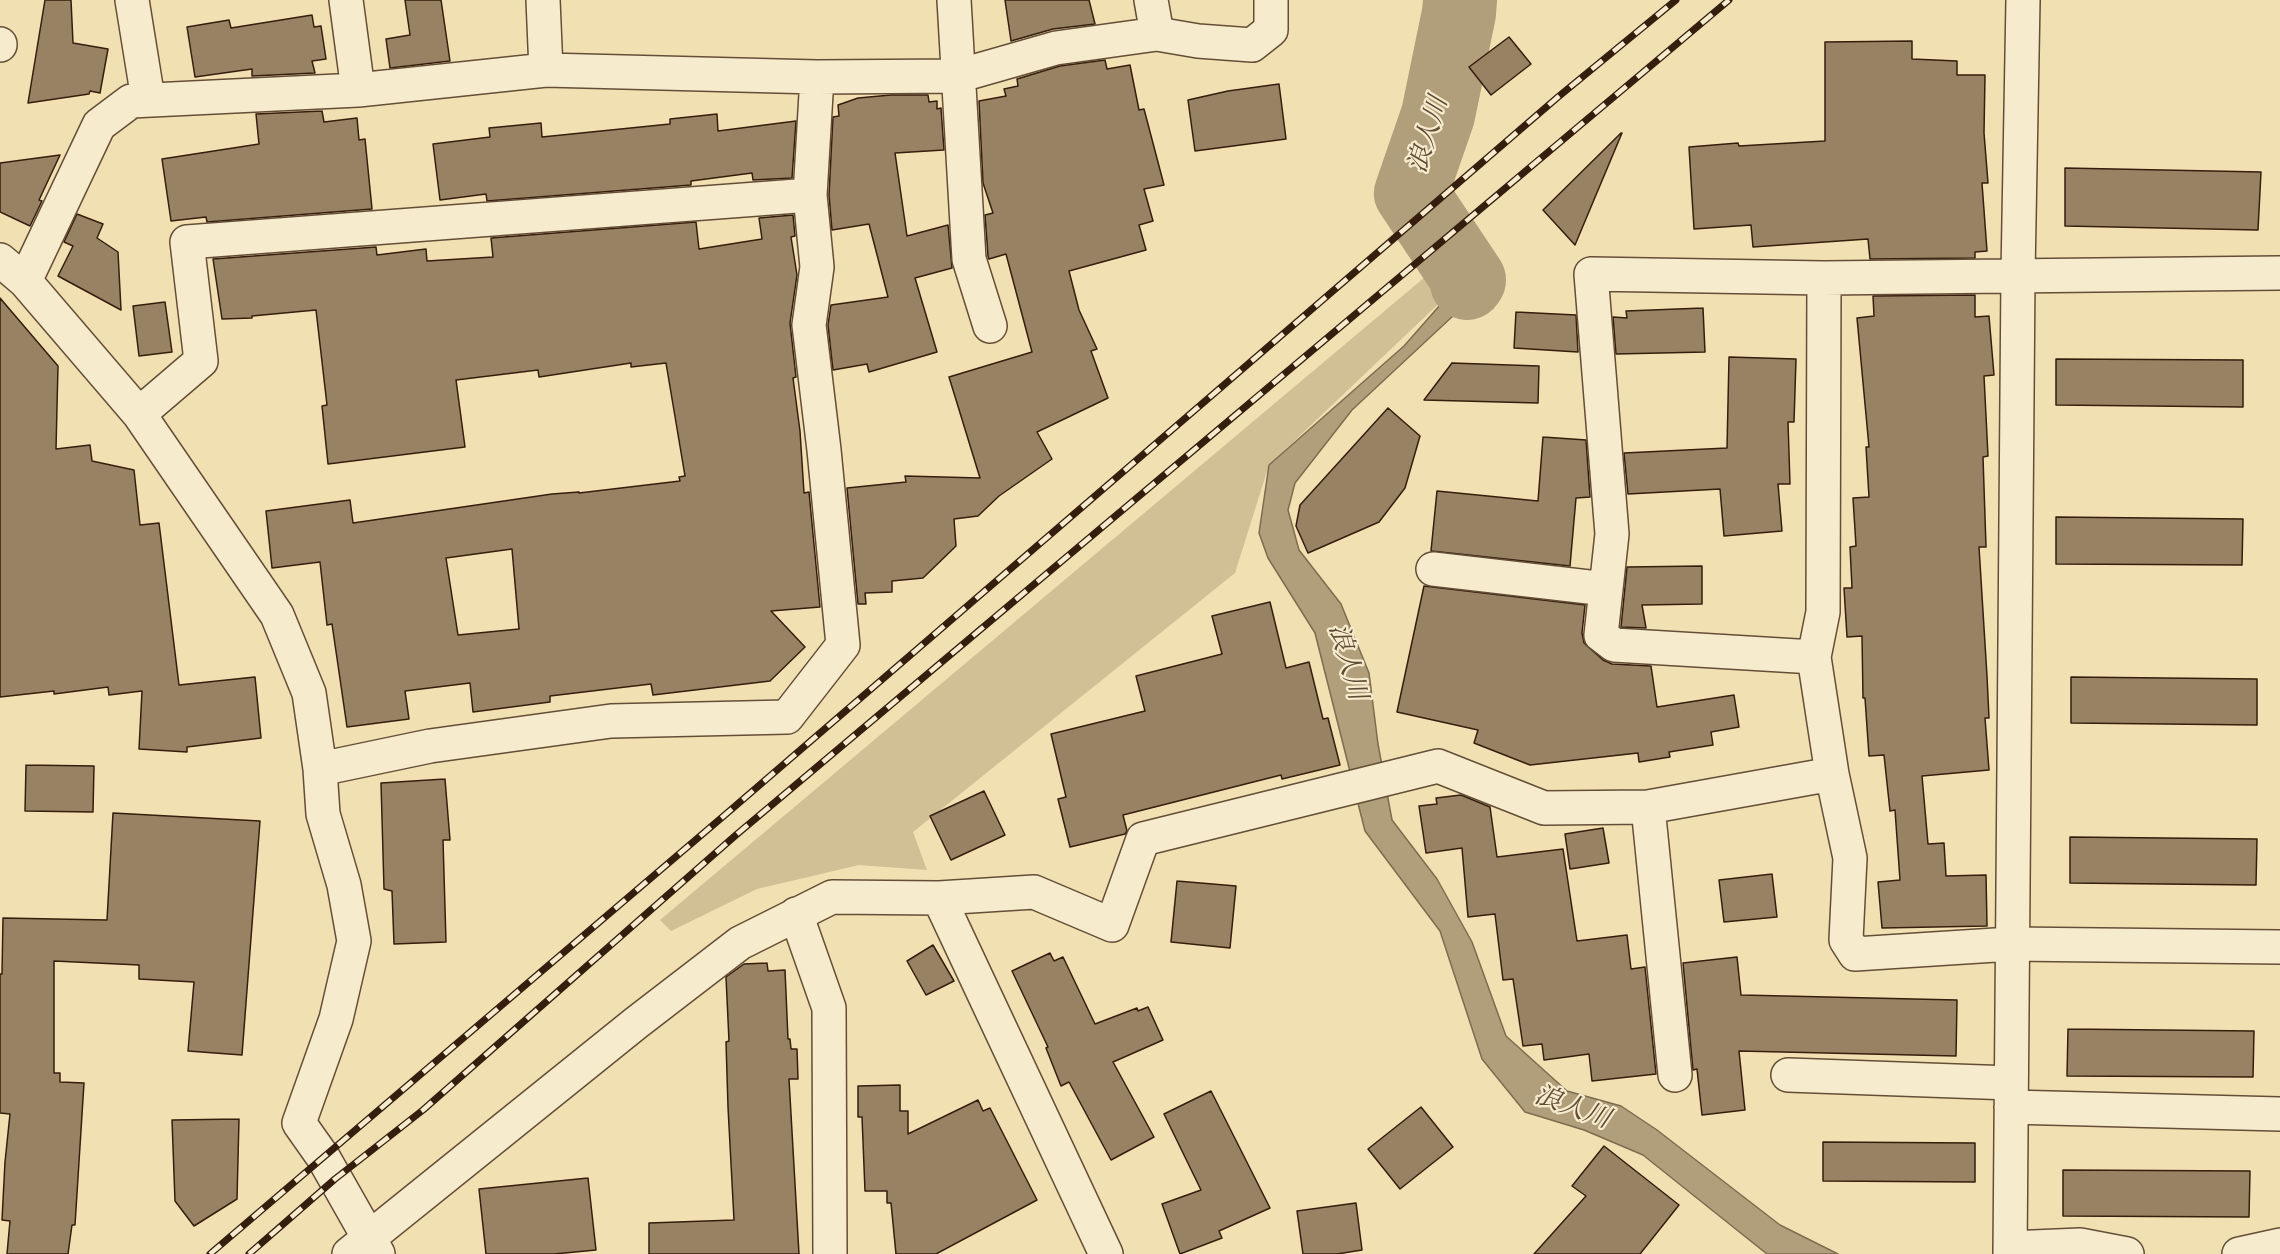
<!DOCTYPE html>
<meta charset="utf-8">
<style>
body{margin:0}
canvas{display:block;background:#f1e0b2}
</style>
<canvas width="2280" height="1254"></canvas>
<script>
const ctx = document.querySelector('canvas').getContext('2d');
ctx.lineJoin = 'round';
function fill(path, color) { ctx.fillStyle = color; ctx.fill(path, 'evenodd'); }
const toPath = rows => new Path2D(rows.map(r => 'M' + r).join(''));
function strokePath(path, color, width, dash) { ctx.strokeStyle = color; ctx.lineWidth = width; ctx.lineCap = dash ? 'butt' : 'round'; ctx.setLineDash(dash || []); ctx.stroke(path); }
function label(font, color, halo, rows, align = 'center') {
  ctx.font = font + ' "Old Standard TT","Noto Serif JP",serif'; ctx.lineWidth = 4.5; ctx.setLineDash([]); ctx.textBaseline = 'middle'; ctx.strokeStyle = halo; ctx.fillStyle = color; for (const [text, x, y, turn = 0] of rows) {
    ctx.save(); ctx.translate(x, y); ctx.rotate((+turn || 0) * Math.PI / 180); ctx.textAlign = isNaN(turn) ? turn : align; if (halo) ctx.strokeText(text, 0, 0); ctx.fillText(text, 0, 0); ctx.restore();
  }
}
const green = toPath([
 [1425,277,1451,292,1269,465,1235,573,913,832,927,870,859,865,757,889,671,931,660,920]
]);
const water = toPath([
 [1451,0,1474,0,1472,27,1432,190,1450,230,1476,254,1483,288,1352,410,1295,483,1288,510,1299,550,1341,604,1369,673,1378,744,1392,820,1437,879,1472,942,1506,1036,1567,1091,1621,1106,1657,1130,1780,1225,1838,1254,1767,1254,1643,1155,1584,1130,1525,1112,1482,1059,1440,931,1365,831,1315,633,1268,558,1259,533,1269,465,1404,346,1455,288,1449,264,1410,213,1444,84,1451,0]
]);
const river = toPath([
 [1460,0,1459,13,1438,115,1411,193,1469,280,1467,283]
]);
const building = toPath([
 [45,0,71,0,73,43,108,49,100,93,90,91,89,94,28,103,45,0],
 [405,0,441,0,450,61,390,68,386,39,410,35,405,0],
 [1005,0,1089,0,1095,24,1053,29,1011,41,1005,0],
 [312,15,314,27,321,26,326,59,312,61,315,73,252,76,252,69,195,77,187,27,229,20,231,28,312,15],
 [1509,37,1531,64,1491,95,1469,67,1509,37],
 [1912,41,1912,59,1957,61,1957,75,1985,75,1984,133,1988,183,1982,183,1987,251,1975,252,1975,258,1870,259,1868,239,1753,247,1751,225,1694,229,1689,147,1738,143,1739,146,1825,141,1825,42,1912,41],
 [1105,60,1107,69,1130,65,1139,110,1144,109,1164,185,1144,189,1153,221,1139,225,1146,250,1069,271,1079,310,1097,349,1091,351,1108,398,1037,432,1052,459,999,496,978,516,954,519,956,546,923,578,892,581,892,592,865,593,866,604,858,604,847,488,906,482,905,476,980,478,949,377,1032,352,1006,254,989,259,988,256,985,215,993,213,983,183,979,101,1006,96,1004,89,1018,86,1017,79,1060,66,1105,60],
 [1279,84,1286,139,1195,151,1188,100,1228,91,1279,84],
 [891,95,928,95,929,102,937,101,937,109,941,108,944,150,895,153,907,236,948,225,952,268,915,278,937,352,869,372,867,364,833,370,828,325,831,305,888,297,869,224,832,230,829,195,833,117,839,116,838,105,858,98,891,95],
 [322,111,324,122,357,118,359,140,365,139,372,209,207,222,206,217,171,221,162,159,259,144,256,114,322,111],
 [717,114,718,131,796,121,792,178,753,180,752,173,691,181,691,185,487,201,486,194,440,200,433,144,490,137,489,128,541,123,542,137,670,124,670,119,717,114],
 [1621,133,1622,133,1575,245,1543,210,1621,133],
 [60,155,39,200,42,201,30,226,0,212,0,163,60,155],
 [2065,168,2261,172,2258,230,2065,226,2065,168],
 [77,214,103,224,97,238,118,252,121,310,58,276,73,246,64,242,77,214],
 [793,215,795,236,791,237,797,275,790,323,796,377,793,378,800,431,804,493,809,492,820,607,771,611,805,647,770,681,653,695,651,684,550,696,550,702,473,712,470,683,405,691,409,719,347,727,332,624,327,625,320,562,272,568,266,511,350,500,353,523,552,494,579,492,579,493,680,481,679,477,685,476,666,363,631,367,631,363,539,377,538,370,456,380,465,447,328,464,322,406,327,405,316,310,252,316,252,318,222,319,213,259,376,247,377,255,426,249,427,261,493,257,491,238,696,222,699,249,762,239,759,218,793,215],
 [512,549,519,629,458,635,446,558,512,549],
 [1975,295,1975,317,1989,316,1994,375,1984,376,1988,456,1983,457,1986,547,1979,547,1987,676,1989,718,1985,718,1989,770,1922,776,1928,844,1944,843,1946,876,1986,875,1987,926,1882,928,1878,882,1900,880,1895,810,1890,811,1884,755,1869,756,1865,698,1863,698,1862,636,1847,637,1844,588,1852,588,1850,547,1856,546,1853,498,1869,497,1866,447,1869,447,1857,318,1874,316,1873,296,1975,295],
 [0,298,58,366,56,449,90,445,92,461,134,470,140,525,159,523,179,685,255,677,261,738,187,747,187,752,139,749,142,691,109,695,108,687,54,694,54,691,0,697,0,298],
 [165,302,172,352,139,356,133,306,165,302],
 [1703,308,1705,352,1616,354,1613,317,1627,318,1626,311,1703,308],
 [1516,312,1576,315,1578,352,1514,348,1516,312],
 [1729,357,1796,359,1794,422,1788,422,1790,484,1778,484,1782,531,1724,536,1720,489,1628,494,1624,453,1727,448,1729,357],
 [2056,359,2243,360,2243,407,2056,405,2056,359],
 [1452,363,1539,366,1538,403,1424,400,1452,363],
 [1388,408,1420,436,1405,488,1379,522,1308,553,1296,526,1300,505,1388,408],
 [1543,437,1586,440,1590,497,1576,498,1570,566,1431,551,1437,491,1538,501,1543,437],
 [2056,517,2243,519,2242,565,2056,564,2056,517],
 [1702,566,1702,604,1642,605,1646,628,1621,627,1627,567,1702,566],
 [1424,586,1585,605,1582,633,1584,643,1603,660,1612,664,1651,666,1657,707,1734,695,1739,727,1711,732,1713,745,1669,752,1670,757,1639,762,1638,753,1530,765,1474,743,1478,730,1397,712,1424,586],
 [1270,602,1286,668,1309,662,1323,719,1328,718,1340,765,1282,779,1281,775,1123,815,1127,831,1125,834,1070,847,1058,799,1066,797,1051,734,1145,711,1136,676,1222,654,1212,616,1270,602],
 [2071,677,2257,679,2257,725,2071,723,2071,677],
 [26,765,94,766,93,812,25,811,26,765],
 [445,779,450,840,443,840,446,942,394,944,392,891,384,889,381,783,445,779],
 [984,791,1005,835,951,860,930,816,984,791],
 [1461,795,1490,807,1497,857,1563,849,1577,941,1627,935,1631,969,1645,967,1656,1074,1592,1081,1589,1054,1544,1060,1542,1044,1523,1046,1513,979,1503,980,1495,914,1468,917,1462,848,1426,853,1419,806,1437,804,1436,798,1461,795],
 [113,813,260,821,242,1055,188,1051,194,982,139,979,139,965,54,961,54,1073,60,1073,60,1082,84,1083,75,1225,72,1225,68,1254,7,1254,10,1221,2,1220,5,1162,10,1114,0,1113,0,974,2,974,3,918,107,920,113,813],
 [1603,828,1609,863,1570,869,1565,834,1603,828],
 [2070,837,2257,839,2256,885,2070,883,2070,837],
 [1772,874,1777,917,1724,922,1719,880,1772,874],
 [1177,881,1236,886,1230,948,1171,942,1177,881],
 [933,945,954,981,926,995,907,961,933,945],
 [1050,953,1054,961,1063,957,1095,1024,1137,1008,1138,1011,1148,1007,1163,1040,1113,1062,1154,1137,1111,1160,1069,1082,1061,1086,1046,1048,1048,1047,1012,971,1050,953],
 [1737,957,1741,995,1957,1000,1956,1056,1739,1051,1745,1110,1702,1115,1697,1069,1693,1070,1683,963,1737,957],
 [767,963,768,971,785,970,788,1039,790,1039,791,1049,797,1049,798,1079,789,1079,799,1254,649,1254,649,1223,734,1220,728,1107,726,1042,729,1041,726,977,744,964,767,963],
 [2068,1029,2254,1031,2253,1077,2067,1076,2068,1029],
 [900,1085,900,1111,908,1111,908,1134,978,1100,983,1111,990,1108,1037,1200,936,1254,896,1254,891,1203,887,1203,887,1191,865,1191,862,1117,858,1117,858,1086,900,1085],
 [1211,1091,1270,1208,1219,1231,1222,1238,1180,1254,1162,1204,1201,1190,1164,1114,1211,1091],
 [1421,1107,1453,1147,1400,1189,1368,1149,1421,1107],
 [239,1119,237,1199,194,1226,175,1201,172,1120,239,1119],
 [1823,1142,1975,1143,1975,1182,1823,1181,1823,1142],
 [1604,1146,1679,1205,1640,1254,1534,1254,1586,1196,1572,1186,1604,1146],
 [2063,1170,2250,1171,2249,1217,2063,1216,2063,1170],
 [588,1178,596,1250,554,1254,486,1254,479,1189,588,1178],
 [1356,1203,1362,1250,1337,1254,1303,1254,1297,1211,1356,1203]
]);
const street = toPath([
 [132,0,148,99],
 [346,0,358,90],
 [543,0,546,70],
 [954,0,969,259,990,326],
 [1151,0,1157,34],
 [0,45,0,44],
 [0,260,25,281,139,414,277,615,309,693,320,769,323,814,344,885,354,941,336,1019,299,1123,323,1157,378,1254],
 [1824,278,1823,612,1814,657,1832,774,1850,858,1846,940,1855,954,2011,944,2280,947],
 [25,281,99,125,131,101,358,90,546,70,817,77,958,76,1056,48,1157,34,1198,41,1252,45,1271,30,1271,0],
 [139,414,201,361,187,242,810,195],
 [1433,569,1606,589],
 [1814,657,1614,645,1601,635,1612,534,1591,274,1824,278,2280,273],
 [320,769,430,746,611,721,787,717,843,645,824,450,809,325,817,267,810,195,817,77],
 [1648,807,1675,1075],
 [939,898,1106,1254],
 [796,914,829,1008,830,1254],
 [1788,1075,2011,1083],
 [2011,1107,2280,1114],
 [2010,1248,2080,1245,2127,1254],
 [349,1254,636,1023,740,943,832,897,939,898,1034,892,1112,925,1143,839,1438,766,1544,808,1648,807,1832,774],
 [2010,1254,2018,274,2023,0],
 [2239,1254,2280,1245]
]);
const rail = toPath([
 [210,1254,726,814,1558,97,1676,0],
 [249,1254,335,1179,423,1110,736,835,1729,0]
]);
const waterNames = [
 ["浪人川",1429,135,-73],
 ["浪人川",1347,662,74],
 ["浪人川",1572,1108,20]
];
fill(green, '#d1bf96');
fill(water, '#b19e7a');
strokePath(water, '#7f6b4f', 1.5);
strokePath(river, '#b19e7a', 74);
fill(building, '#978363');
strokePath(building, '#351e0e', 1.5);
strokePath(street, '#644e37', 36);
strokePath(street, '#f6ebcd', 33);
strokePath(rail, '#351e0e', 7);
strokePath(rail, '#f6ebcd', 4.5, [14]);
label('italic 26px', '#604b34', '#f6ebcd', waterNames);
</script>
